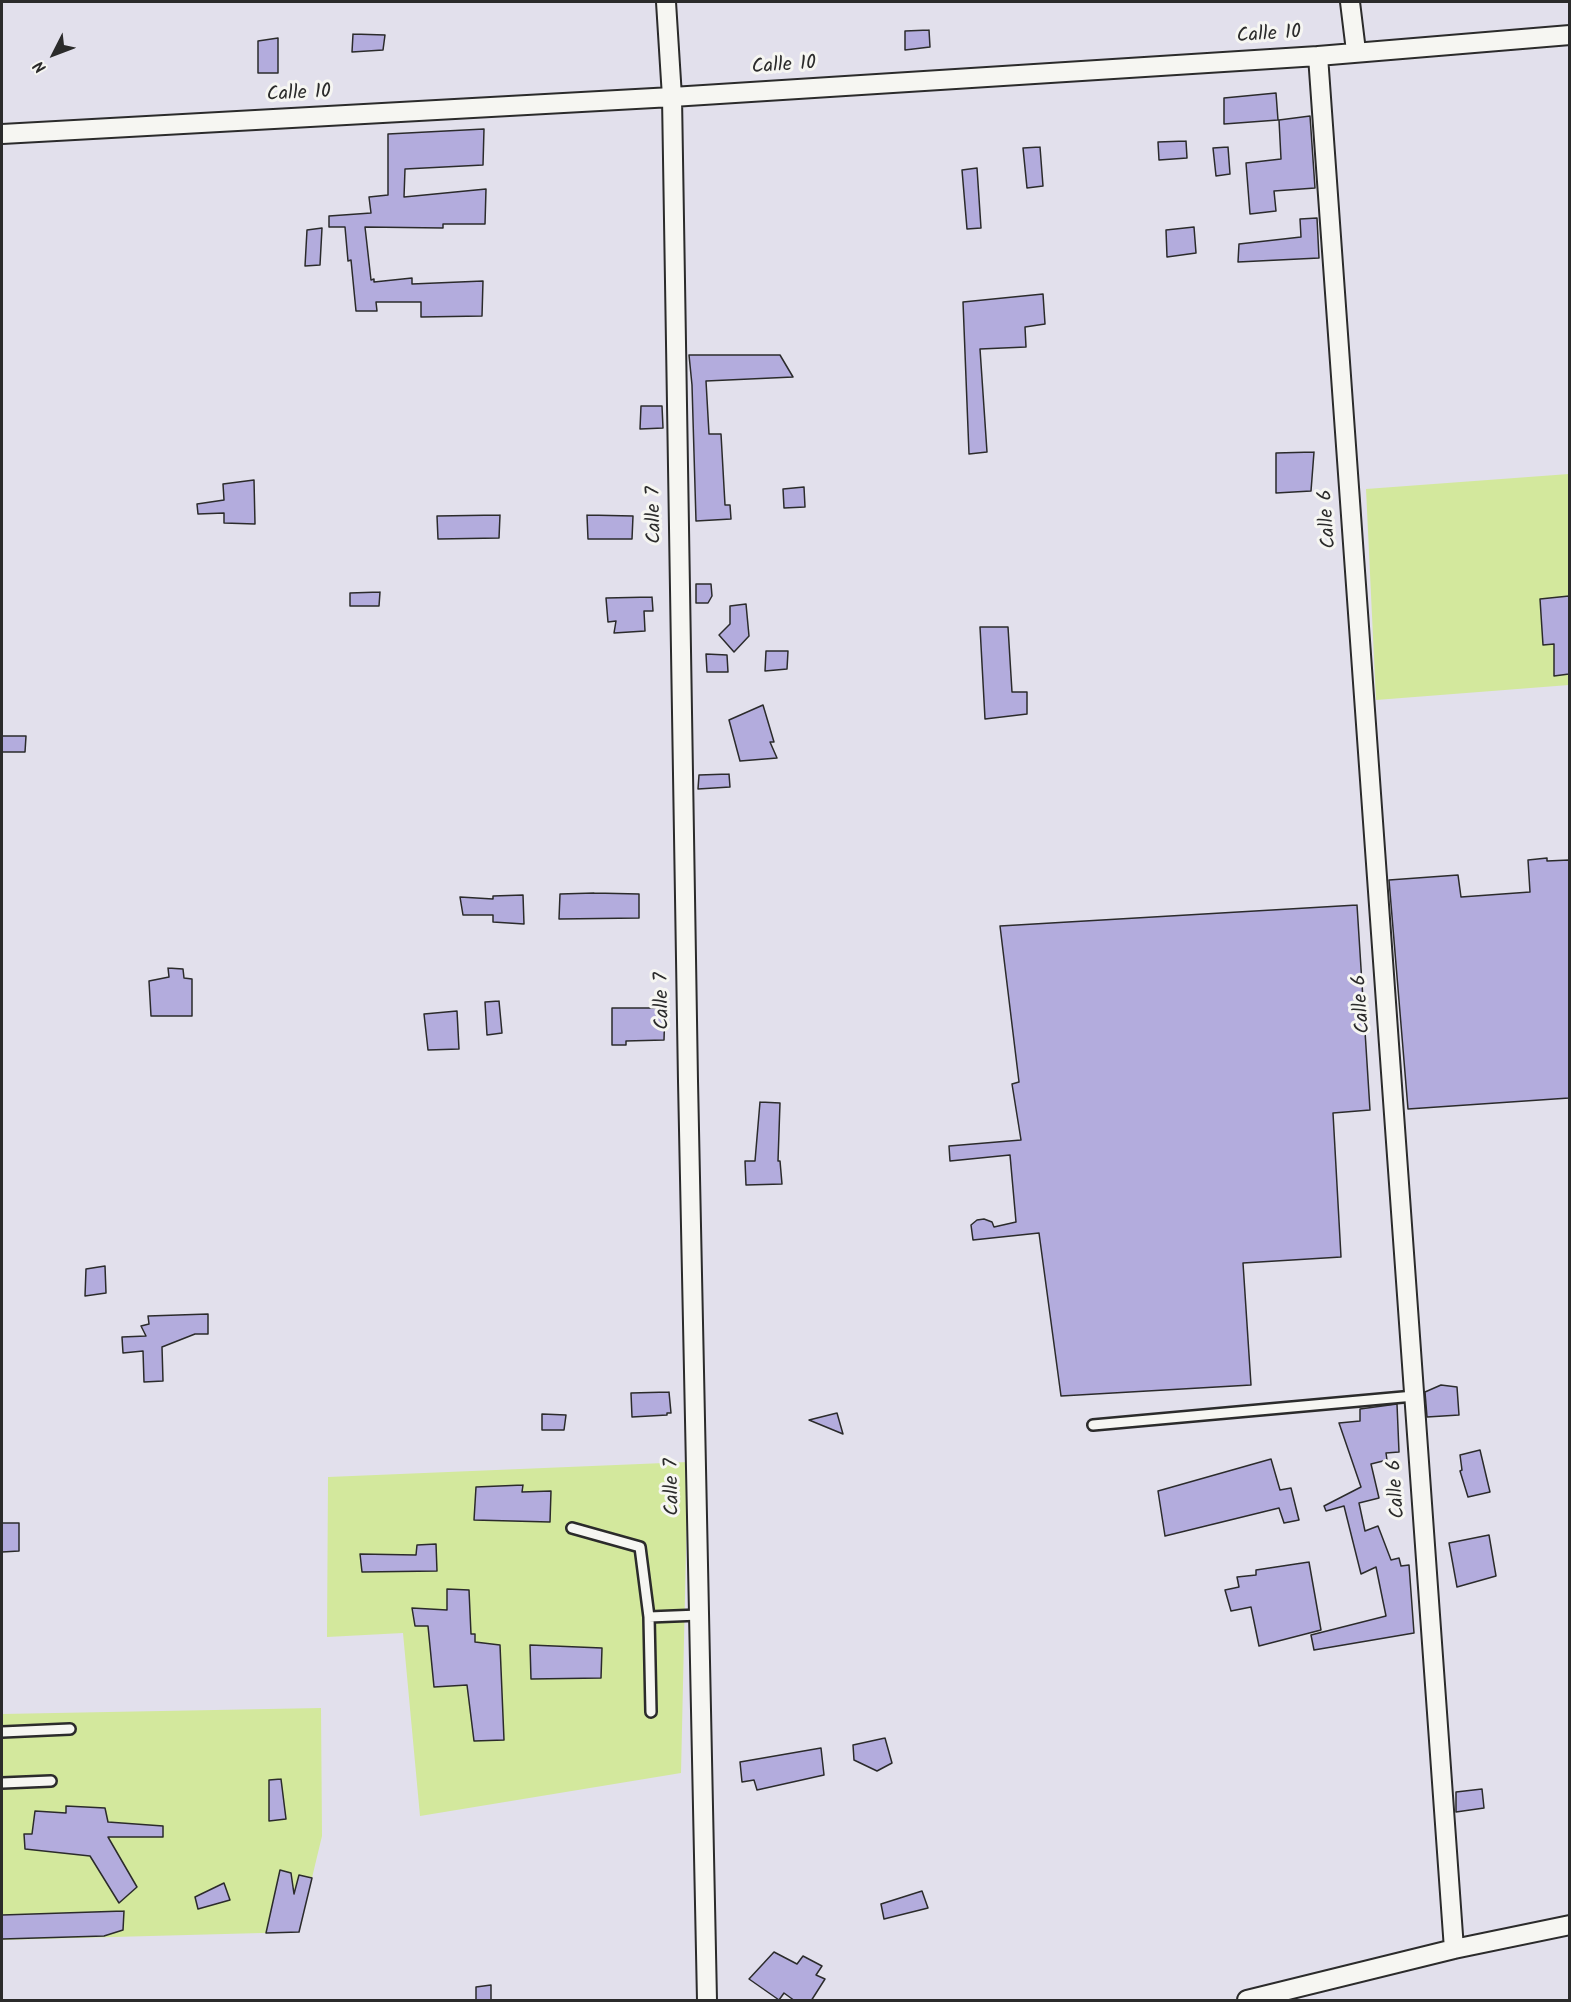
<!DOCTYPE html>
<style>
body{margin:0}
#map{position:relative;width:1571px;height:2002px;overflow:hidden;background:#e2e0ec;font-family:Kalam,sans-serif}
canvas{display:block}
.frame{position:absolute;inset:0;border:3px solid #2b2b2b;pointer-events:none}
.north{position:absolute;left:24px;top:24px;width:60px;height:60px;-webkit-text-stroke:4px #f6f6f2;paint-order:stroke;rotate:228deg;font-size:16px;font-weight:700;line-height:24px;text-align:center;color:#2b2b2b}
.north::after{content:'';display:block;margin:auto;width:21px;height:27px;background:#2b2b2b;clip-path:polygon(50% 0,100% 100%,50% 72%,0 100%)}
</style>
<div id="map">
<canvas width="1571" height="2002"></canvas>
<div class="frame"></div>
<div class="north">N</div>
</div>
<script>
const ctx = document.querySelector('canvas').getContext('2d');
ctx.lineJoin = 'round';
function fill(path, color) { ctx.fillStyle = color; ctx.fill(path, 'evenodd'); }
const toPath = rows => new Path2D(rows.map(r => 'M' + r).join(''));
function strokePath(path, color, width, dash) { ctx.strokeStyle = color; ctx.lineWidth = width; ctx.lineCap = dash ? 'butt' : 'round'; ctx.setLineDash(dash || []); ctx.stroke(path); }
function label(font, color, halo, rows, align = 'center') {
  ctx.font = font + ' Kalam,sans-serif'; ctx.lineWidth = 6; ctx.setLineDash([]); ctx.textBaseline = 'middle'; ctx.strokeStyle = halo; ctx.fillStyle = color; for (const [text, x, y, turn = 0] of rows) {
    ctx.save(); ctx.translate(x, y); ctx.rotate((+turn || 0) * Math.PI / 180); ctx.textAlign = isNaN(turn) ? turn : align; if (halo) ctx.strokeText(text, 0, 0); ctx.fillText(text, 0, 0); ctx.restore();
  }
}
const green = toPath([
 [1569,474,1569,685,1376,700,1366,489],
 [688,1462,681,1773,420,1816,403,1633,327,1637,328,1477],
 [321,1708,322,1836,299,1932,2,1940,2,1714]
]);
const building = toPath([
 [929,30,930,47,905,50,905,31,929,30],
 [353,34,385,35,383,50,352,52,353,34],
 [278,38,278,73,258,73,258,41,278,38],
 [1276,93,1278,120,1224,124,1224,98,1276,93],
 [1310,116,1315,188,1274,191,1276,211,1250,214,1246,163,1281,159,1279,120,1310,116],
 [484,129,483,165,405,169,404,197,486,189,485,224,443,224,443,228,365,227,371,280,374,279,374,282,412,278,412,284,483,281,482,316,421,317,421,302,376,302,377,311,356,311,351,260,348,261,345,227,329,227,329,216,371,213,369,197,388,195,388,134,484,129],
 [1186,141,1187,158,1159,160,1158,142,1186,141],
 [1040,147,1043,186,1027,188,1023,148,1040,147],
 [1228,147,1230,174,1216,176,1213,148,1228,147],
 [977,168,981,228,967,229,962,170,977,168],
 [1317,218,1319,258,1238,262,1239,244,1301,237,1300,219,1317,218],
 [1194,227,1196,253,1167,257,1166,230,1194,227],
 [322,228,320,265,305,266,307,230,322,228],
 [1043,294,1045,324,1025,327,1026,347,980,349,987,452,969,454,963,302,1043,294],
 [689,355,780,355,793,377,706,381,709,434,721,434,725,505,730,505,731,519,696,521,692,385,689,355],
 [641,406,662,406,663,428,640,429,641,406],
 [1314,452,1311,491,1276,493,1276,453,1314,452],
 [254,480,255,524,224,523,224,513,198,514,197,504,224,500,223,484,254,480],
 [804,487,805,507,784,508,783,489,804,487],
 [500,515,499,538,438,539,437,516,500,515],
 [587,515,633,516,632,539,588,539,587,515],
 [696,584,711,584,712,596,708,603,696,603,696,584],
 [380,592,379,606,350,606,350,593,380,592],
 [1569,596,1569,674,1554,676,1554,644,1543,645,1540,599,1569,596],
 [652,597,653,611,644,611,645,631,614,633,616,621,608,622,606,598,652,597],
 [746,604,749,636,734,652,719,635,730,624,730,606,746,604],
 [980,627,1008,627,1012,692,1027,692,1027,714,985,719,980,627],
 [766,651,788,651,787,669,765,671,766,651],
 [706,654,727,655,728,672,707,672,706,654],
 [763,705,774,742,770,742,777,758,740,761,729,720,763,705],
 [2,736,26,736,25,752,2,752,2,736],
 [729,774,730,787,698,789,699,775,729,774],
 [1547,858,1547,861,1569,860,1569,1098,1408,1109,1389,880,1458,875,1461,897,1530,892,1528,860,1547,858],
 [594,893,639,894,639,918,559,919,560,894,594,893],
 [523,895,524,924,493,922,493,915,463,915,460,897,493,899,493,896,523,895],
 [1357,905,1370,1110,1333,1113,1341,1257,1243,1263,1251,1385,1061,1396,1039,1233,973,1240,971,1225,977,1220,984,1219,992,1222,994,1227,1016,1222,1010,1155,950,1161,949,1146,1021,1140,1012,1084,1019,1082,1000,926,1357,905],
 [168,968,183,969,184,978,192,979,192,1016,151,1016,149,981,169,977,168,968],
 [499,1001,502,1033,487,1035,485,1002,499,1001],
 [612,1008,665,1008,664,1040,626,1041,626,1045,612,1045,612,1008],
 [457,1011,459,1049,428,1050,424,1014,457,1011],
 [760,1102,780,1103,778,1161,780,1161,782,1184,746,1185,745,1161,755,1161,760,1102],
 [105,1266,106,1293,85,1296,86,1269,105,1266],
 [208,1314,208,1334,195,1334,162,1347,163,1381,144,1382,143,1351,123,1353,122,1337,146,1336,141,1326,149,1324,148,1316,208,1314],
 [1441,1385,1457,1387,1459,1415,1427,1417,1425,1392,1441,1385],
 [669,1392,671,1413,667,1413,667,1415,632,1417,631,1393,669,1392],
 [1397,1404,1399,1452,1386,1453,1387,1460,1371,1464,1379,1498,1359,1503,1365,1531,1378,1526,1391,1560,1399,1558,1401,1566,1409,1565,1414,1633,1314,1650,1311,1635,1386,1616,1376,1567,1361,1574,1344,1506,1326,1511,1324,1506,1361,1487,1339,1423,1360,1421,1360,1409,1397,1404],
 [837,1413,843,1434,809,1420,837,1413],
 [542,1414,566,1415,564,1430,542,1430,542,1414],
 [1480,1450,1490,1492,1468,1497,1460,1471,1462,1470,1460,1455,1480,1450],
 [1271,1459,1280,1490,1291,1488,1299,1520,1284,1523,1279,1508,1165,1536,1158,1491,1271,1459],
 [523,1485,522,1492,551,1491,550,1522,474,1520,476,1487,523,1485],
 [2,1523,19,1523,19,1551,2,1552,2,1523],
 [1489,1535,1496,1576,1457,1587,1449,1543,1489,1535],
 [436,1544,437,1571,362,1572,360,1554,416,1555,417,1545,436,1544],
 [1309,1562,1321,1630,1259,1646,1251,1607,1231,1611,1225,1590,1239,1587,1237,1577,1256,1575,1256,1570,1309,1562],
 [447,1589,469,1590,471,1634,475,1634,475,1642,500,1645,504,1740,474,1741,467,1685,434,1687,428,1626,415,1626,412,1608,447,1610,447,1589],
 [530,1645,602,1648,601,1678,531,1679,530,1645],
 [885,1738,892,1763,877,1771,854,1760,853,1745,885,1738],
 [821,1748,824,1775,757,1790,754,1780,742,1782,740,1762,821,1748],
 [281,1779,286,1819,269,1821,269,1780,281,1779],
 [1482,1789,1484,1808,1456,1812,1456,1792,1482,1789],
 [66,1806,105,1808,108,1822,163,1826,163,1837,108,1837,137,1887,119,1903,90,1856,25,1849,24,1834,32,1834,35,1811,66,1813,66,1806],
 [280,1870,291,1873,294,1894,299,1875,312,1878,299,1932,266,1933,280,1870],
 [224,1883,230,1900,198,1909,195,1897,224,1883],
 [922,1891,928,1908,884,1919,881,1904,922,1891],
 [124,1911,123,1930,104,1936,2,1939,2,1915,124,1911],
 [774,1952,797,1964,803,1956,822,1966,816,1975,825,1979,811,2001,795,2001,784,1993,779,2000,749,1979,774,1952],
 [491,1985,491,2001,476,2001,476,1987,491,1985]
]);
const service = toPath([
 [1093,1425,1414,1396],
 [572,1528,640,1547,649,1617],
 [651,1712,649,1617,699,1615],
 [2,1732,70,1729],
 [2,1783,51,1781]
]);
const minor = toPath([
 [666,2,672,97,688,1081,707,2000],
 [1350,2,1356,51],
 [1318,56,1454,1949],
 [2,134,672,97,1318,56,1570,35],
 [1247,2000,1454,1949,1570,1925]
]);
const streetNames = [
 ["Calle 10",1269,36,-4],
 ["Calle 10",784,67,-4],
 ["Calle 10",299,95,-3],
 ["Calle 7",656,515,-91],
 ["Calle 6",1329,519,-94],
 ["Calle 7",664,1001,-91],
 ["Calle 6",1363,1004,-94],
 ["Calle 7",674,1487,-91],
 ["Calle 6",1398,1489,-94]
];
fill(green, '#d3e89d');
fill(building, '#b3acdd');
strokePath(building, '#2b2b2b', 1.5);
strokePath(service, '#2b2b2b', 14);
strokePath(minor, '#2b2b2b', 22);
strokePath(service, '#f6f6f2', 9);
strokePath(minor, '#f6f6f2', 18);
label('20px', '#2b2b2b', '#f6f6f2', streetNames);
</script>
